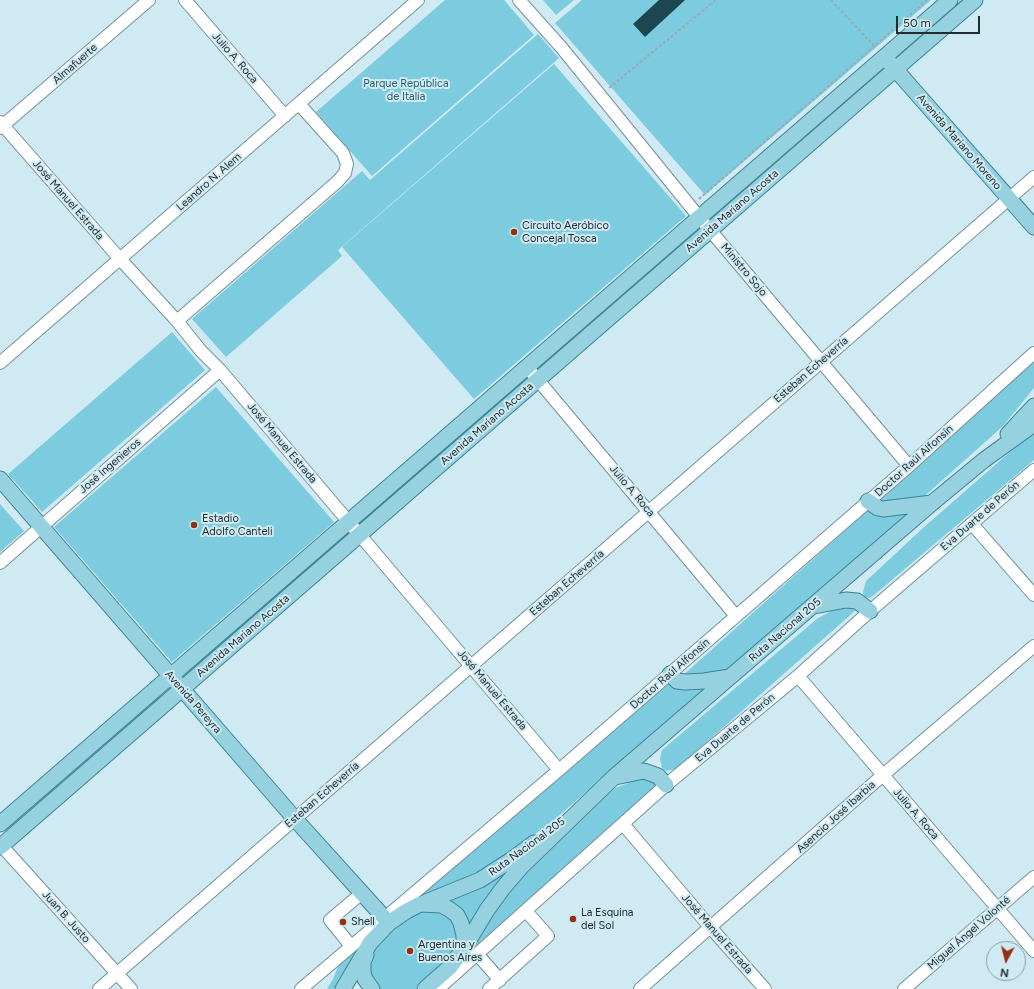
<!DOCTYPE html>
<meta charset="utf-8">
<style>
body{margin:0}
#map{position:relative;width:1034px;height:989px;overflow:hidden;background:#cfeaf2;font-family:Figtree,sans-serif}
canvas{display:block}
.north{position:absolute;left:986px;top:941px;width:40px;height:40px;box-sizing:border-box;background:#cfeaf2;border:1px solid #8a9ea4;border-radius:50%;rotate:187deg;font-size:11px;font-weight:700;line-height:16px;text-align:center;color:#222c2f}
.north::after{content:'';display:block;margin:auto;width:14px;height:18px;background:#962f0f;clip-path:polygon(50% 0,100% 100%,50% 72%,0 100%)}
.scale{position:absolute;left:896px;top:16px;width:84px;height:18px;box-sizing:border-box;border:2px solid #222c2f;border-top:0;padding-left:5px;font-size:12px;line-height:14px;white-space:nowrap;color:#222c2f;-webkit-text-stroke:3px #cfeaf2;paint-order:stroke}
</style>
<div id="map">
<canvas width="1034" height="989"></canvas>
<div class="north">N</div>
<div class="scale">50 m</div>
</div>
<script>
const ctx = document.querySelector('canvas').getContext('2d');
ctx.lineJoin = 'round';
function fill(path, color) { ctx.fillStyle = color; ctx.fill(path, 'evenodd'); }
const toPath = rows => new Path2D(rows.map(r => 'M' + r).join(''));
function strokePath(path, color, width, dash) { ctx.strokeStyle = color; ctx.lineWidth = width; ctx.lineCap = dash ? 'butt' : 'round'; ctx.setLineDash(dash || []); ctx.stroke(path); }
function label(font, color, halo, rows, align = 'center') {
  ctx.font = font + ' Figtree,sans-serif'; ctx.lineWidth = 4; ctx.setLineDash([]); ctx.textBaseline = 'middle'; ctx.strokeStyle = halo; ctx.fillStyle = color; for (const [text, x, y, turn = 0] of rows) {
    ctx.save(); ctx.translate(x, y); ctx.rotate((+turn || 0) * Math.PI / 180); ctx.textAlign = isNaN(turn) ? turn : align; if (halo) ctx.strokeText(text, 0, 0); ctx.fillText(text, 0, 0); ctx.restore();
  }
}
const green = toPath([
 [445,0,504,0,534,35,372,176,316,112],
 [543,0,574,0,556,15],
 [582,0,931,0,705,195,555,23],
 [960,0,966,0,911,48,908,45],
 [538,34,559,58,338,250,342,256,226,357,192,319,362,171,370,180],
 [554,64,686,216,474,399,342,247],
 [869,77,872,80,720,211,718,208],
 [693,231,696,234,544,365,542,363],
 [172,332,205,370,42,512,8,474],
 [1034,360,1034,388,1003,426,918,502,885,505,876,500],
 [518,383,520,385,369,516,366,514],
 [216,387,334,522,172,662,54,527],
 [1034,431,1034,460,874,595,870,598,864,597,863,592,866,581,879,569,923,528],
 [0,504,24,531,0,552],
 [867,511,879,515,913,511,732,670,681,677],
 [339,540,341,542,190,674,187,671],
 [850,608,857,609,682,764,675,769,667,771,662,768,660,759,662,750,818,618,835,609],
 [669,681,710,685,555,819,517,848,485,868,449,886,410,902],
 [158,696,160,699,9,830,6,828],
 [639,779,648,779,660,782,457,966,492,909,553,841,615,788],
 [520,858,468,936,444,902],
 [427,908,450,916,459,933,455,954,428,982,416,989,380,989,374,985,370,976,369,958,375,946,406,917],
 [360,946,334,989,327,989,333,979,340,962]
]);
const building = toPath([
 [659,0,685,0,645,37,633,24]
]);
const path = toPath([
 [831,0,875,47],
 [609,88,716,0],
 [699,199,927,0]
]);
const minor = toPath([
 [185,0,285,116],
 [519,0,561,47,699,217,909,466],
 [0,122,120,259,177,321,201,351,220,370,559,770],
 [0,128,149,0],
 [177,321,337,182,345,173,347,164,343,153,299,104],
 [0,363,418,0],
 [527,367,736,616],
 [972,524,1034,595],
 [0,563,220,370],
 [798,676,1034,951],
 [623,824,711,928,765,989],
 [0,844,131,989],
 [351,946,330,920,362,893],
 [477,954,500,980],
 [99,989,1034,177],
 [301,989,559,770,909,466,1034,353],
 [438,989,666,785,798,676,870,611,1034,470],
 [489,989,548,936,526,911],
 [640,989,883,775,1034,646],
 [904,989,1034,877]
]);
const major = toPath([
 [889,62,1034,227],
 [1008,434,1034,406],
 [0,479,295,819,389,923],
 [868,501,878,508,883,509,932,503],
 [814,606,846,600,857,601,870,611],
 [670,674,677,681,685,682,704,681,730,677],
 [615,777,644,771,658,776,666,785],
 [0,824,950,0],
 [0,847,975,0],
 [426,902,480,880,511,860,534,843],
 [464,948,487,910,503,888,521,867,614,777,932,503,984,460,1034,424],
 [366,955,363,962,363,973,365,979,372,989],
 [343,989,370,943,389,923,405,912,420,904,441,905,449,909,457,915,461,923,464,935,464,948,450,967,425,989]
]);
const markers = [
 [514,232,4,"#962f0f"],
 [194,525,4,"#962f0f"],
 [573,919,4,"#962f0f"],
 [343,922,4,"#962f0f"],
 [410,951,4,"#962f0f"]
];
const streetNames = [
 ["Julio A. Roca",235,58,49],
 ["Almafuerte",75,64,-41],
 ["Avenida Mariano Moreno",959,142,49],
 ["Leandro N. Alem",209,182,-41],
 ["José Manuel Estrada",68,200,49],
 ["Avenida Mariano Acosta",732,211,-41],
 ["Ministro Sojo",744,270,50],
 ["Esteban Echeverría",811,370,-41],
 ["Avenida Mariano Acosta",487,424,-41],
 ["José Manuel Estrada",282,443,50],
 ["Doctor Raúl Alfonsín",914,461,-42],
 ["José Ingenieros",110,466,-41],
 ["Julio A. Roca",632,491,50],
 ["Eva Duarte de Perón",980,516,-41],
 ["Esteban Echeverría",567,583,-41],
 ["Ruta Nacional 205",785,630,-41],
 ["Avenida Mariano Acosta",243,636,-41],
 ["Doctor Raúl Alfonsín",670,674,-41],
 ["José Manuel Estrada",492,690,50],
 ["Avenida Pereyra",193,702,49],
 ["Eva Duarte de Perón",735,728,-40],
 ["Esteban Echeverría",322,795,-41],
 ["Julio A. Roca",916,814,49],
 ["Asencio José Ibarbia",836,817,-42],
 ["Ruta Nacional 205",527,847,-36],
 ["Juan B. Justo",66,917,48],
 ["Miguel Ángel Volonté",969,933,-41],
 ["José Manuel Estrada",717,934,49]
];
const parkNames = [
 ["Parque República",406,84],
 ["de Italia",406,97]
];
const poiNames = [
 ["Circuito Aeróbico",522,226],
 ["Concejal Tosca",522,239],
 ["Estadio",202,519],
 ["Adolfo Canteli",202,532],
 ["La Esquina",581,913],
 ["del Sol",581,926],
 ["Shell",351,922],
 ["Argentina y",418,945],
 ["Buenos Aires",418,958]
];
fill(green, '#7ccbdf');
fill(building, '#1c4650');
strokePath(minor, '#779097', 14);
strokePath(major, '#3f8394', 17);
strokePath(path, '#97acb2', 2, [3, 2]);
strokePath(minor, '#fff', 12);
strokePath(major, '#95d1df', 15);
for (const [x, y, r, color] of markers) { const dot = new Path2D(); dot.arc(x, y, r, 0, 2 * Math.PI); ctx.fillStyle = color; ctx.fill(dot); strokePath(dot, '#cfeaf2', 1.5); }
label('11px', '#222c2f', '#cfeaf2', streetNames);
label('11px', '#29616e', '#cfeaf2', parkNames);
label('11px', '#222c2f', '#cfeaf2', poiNames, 'left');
</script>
